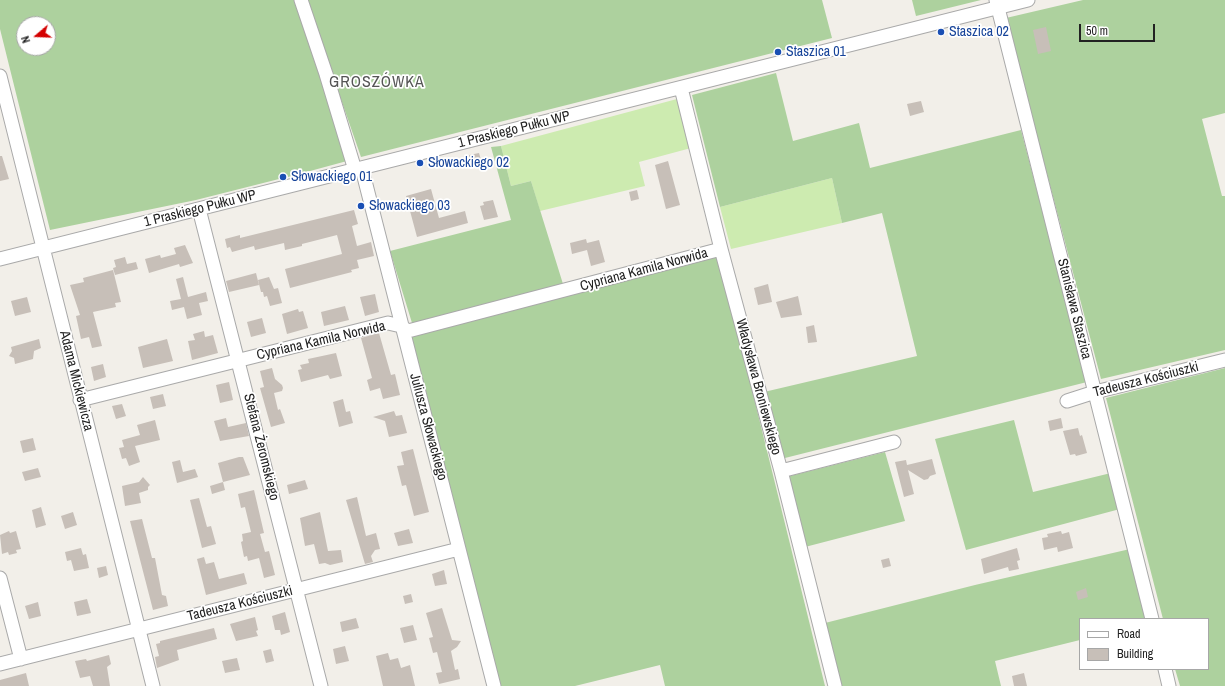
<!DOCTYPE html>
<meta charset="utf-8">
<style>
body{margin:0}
#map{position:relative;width:1225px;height:686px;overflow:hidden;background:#f2efe9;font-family:"Archivo Narrow",sans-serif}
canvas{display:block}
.legend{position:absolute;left:1079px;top:618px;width:130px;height:52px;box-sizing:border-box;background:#fff;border:1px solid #a7a7a7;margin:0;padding:5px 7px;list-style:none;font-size:12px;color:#222}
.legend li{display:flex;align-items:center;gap:8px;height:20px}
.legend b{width:20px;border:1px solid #a7a7a7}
.north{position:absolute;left:16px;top:16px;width:40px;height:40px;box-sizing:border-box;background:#fff;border:1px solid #a7a7a7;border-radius:50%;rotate:251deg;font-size:11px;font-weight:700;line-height:16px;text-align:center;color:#222}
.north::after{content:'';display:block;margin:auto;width:14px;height:18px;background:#d40000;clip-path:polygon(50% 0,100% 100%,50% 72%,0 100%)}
.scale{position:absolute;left:1079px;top:24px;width:76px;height:18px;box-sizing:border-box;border:2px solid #222;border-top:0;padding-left:5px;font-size:12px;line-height:14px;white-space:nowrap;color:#222;-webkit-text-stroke:3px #fff;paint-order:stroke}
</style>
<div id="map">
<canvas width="1225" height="686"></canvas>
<ul class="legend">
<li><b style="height:5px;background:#fff"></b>Road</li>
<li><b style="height:11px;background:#c7bfb8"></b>Building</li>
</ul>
<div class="north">N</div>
<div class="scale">50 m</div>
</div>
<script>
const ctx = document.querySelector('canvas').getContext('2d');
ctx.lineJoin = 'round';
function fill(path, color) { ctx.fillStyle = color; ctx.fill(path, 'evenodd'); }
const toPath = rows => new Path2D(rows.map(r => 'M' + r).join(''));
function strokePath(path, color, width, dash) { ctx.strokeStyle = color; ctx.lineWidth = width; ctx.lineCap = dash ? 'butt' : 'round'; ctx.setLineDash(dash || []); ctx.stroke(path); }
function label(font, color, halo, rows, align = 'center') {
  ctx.font = font + ' "Archivo Narrow",sans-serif'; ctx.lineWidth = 3.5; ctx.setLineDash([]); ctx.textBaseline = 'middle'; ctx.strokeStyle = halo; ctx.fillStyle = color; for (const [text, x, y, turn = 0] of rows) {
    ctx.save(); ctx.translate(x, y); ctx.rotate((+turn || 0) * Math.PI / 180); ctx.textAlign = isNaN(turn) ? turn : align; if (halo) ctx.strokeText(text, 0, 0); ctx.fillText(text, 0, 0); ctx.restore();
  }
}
const grass = toPath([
 [677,99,691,148,639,162,645,186,540,211,531,181,511,186,501,146],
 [832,178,842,223,731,249,720,207]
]);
const forest = toPath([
 [0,0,296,0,330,97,347,161,288,177,287,174,279,176,279,179,196,200,50,230,0,29],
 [24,24,48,24,48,48,24,48],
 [306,0,822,0,832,38,361,157,336,85,318,39],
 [912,0,981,0,916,16],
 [1083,0,1225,0,1225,113,1202,119,1222,196,1225,196,1225,350,1101,379,1006,18],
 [776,73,793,141,859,123,870,168,1021,130,1087,382,781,459,764,392,917,356,882,213,842,223,832,178,720,207,692,95],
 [501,146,511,186,531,181,563,284,412,323,390,251,511,220,491,147],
 [719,256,825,686,665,686,660,665,575,686,501,686,410,337],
 [1225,368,1225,686,1180,686,1175,669,1208,669,1208,619,1163,619,1106,398],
 [1014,420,1033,492,1111,473,1120,509,966,550,935,439],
 [885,452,905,521,805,547,786,477],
 [1130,549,1149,619,1080,619,1080,640,995,661,1001,686,842,686,825,623,975,585]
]);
const building = toPath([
 [1046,27,1051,51,1038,54,1033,30],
 [921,101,924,112,910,116,907,104],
 [479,153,481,160,471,163,469,155],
 [0,156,2,156,9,179,0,181],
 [668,161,680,205,666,209,655,165],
 [431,189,439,218,465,211,468,223,417,237,406,196],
 [637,190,639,199,631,201,629,192],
 [493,200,498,217,484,220,480,206,484,205,483,202],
 [354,210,358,224,352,226,357,246,371,242,374,256,357,260,359,268,351,270,352,272,290,288,285,269,342,254,337,235,302,244,302,246,285,250,284,243,255,250,254,246,232,252,230,247,227,248,225,239,240,235,240,238],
 [586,239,587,243,599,240,605,262,591,266,587,250,572,254,570,243],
 [185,245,193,263,180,267,179,264,149,273,145,259,160,255,161,258,176,254,174,248],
 [125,257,127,264,136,262,138,269,115,275,113,268,116,267,114,260],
 [113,270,121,302,115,303,116,307,93,312,102,346,92,348,89,337,81,339,76,316,80,315,70,285,84,282,83,278],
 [256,273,259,285,229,292,226,281],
 [183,277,188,297,206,292,208,301,199,303,202,315,187,319,184,307,172,310,170,301,181,299,176,279],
 [269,277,274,289,278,288,282,303,270,306,267,296,264,297,263,292,261,292,258,280],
 [768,284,772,302,758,305,754,288],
 [375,294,379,312,365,316,360,297],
 [798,296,802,315,781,318,776,302],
 [27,297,31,312,15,316,11,301],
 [345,306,349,320,324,326,321,312],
 [298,309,299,312,303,311,308,328,287,334,282,314],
 [262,318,266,333,251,337,247,322],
 [814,325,817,342,808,343,806,327],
 [204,331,205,337,213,335,218,353,192,360,188,341,195,340,193,334],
 [379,333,391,375,395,374,400,395,383,399,380,388,370,391,367,380,372,378,361,338],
 [39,339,41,348,34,351,33,359,15,364,14,358,9,356,12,351,11,347],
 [167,339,173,361,143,368,138,347],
 [336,353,342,376,330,379,328,375,301,382,298,370,302,369,300,365,309,363,308,359],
 [103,364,106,377,94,381,91,367],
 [272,368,275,379,282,385,283,388,282,391,274,393,278,410,280,409,285,423,271,427,260,388,264,387,260,371],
 [229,382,233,400,220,403,216,385],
 [163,394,166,406,153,409,150,397],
 [343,399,346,412,350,411,353,423,339,427,333,402],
 [122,404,126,416,116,419,112,406],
 [394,411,396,416,402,415,407,433,389,437,385,421,373,417],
 [226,418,228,427,246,423,249,436,220,441,214,421],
 [1061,418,1063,428,1050,431,1048,421],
 [155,420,160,440,135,446,140,462,129,466,126,458,122,459,119,448,124,447,122,440,140,435,137,425],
 [1078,428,1080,436,1082,435,1087,453,1076,456,1075,454,1070,455,1063,431],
 [33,438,36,450,23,453,20,441],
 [413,449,429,512,414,516,406,485,402,486,397,466,404,465,401,452],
 [239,457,243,457,250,475,223,482,218,463],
 [932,459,936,474,930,476,928,479,924,480,908,470,914,494,904,497,895,462,906,460,907,465],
 [180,460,183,472,195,469,198,477,177,483,172,462],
 [38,468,41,477,25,481,22,472],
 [143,477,150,485,148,487,148,490,139,493,141,503,125,506,122,486,139,482],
 [305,480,308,489,289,494,287,485],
 [223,482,225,490,212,494,210,486],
 [254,490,264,533,260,534,265,552,269,551,275,575,264,578,259,558,248,561,247,556,244,557,241,542,243,541,242,534,251,532,245,507,241,508,238,494],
 [357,497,366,536,376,533,380,549,375,550,371,556,373,562,365,564,346,500],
 [199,498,207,527,211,526,216,544,202,548,190,500],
 [41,507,46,525,36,528,32,510],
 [73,512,77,525,65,529,61,516],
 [320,512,328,551,341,550,343,562,330,565,325,563,319,564,314,544,305,546,300,518],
 [142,519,152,558,155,558,162,595,166,596,168,606,153,610,130,521],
 [409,529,413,543,398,546,394,533],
 [9,531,10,533,16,531,21,549,16,550,17,553,9,555,8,552,2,554,0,535],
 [1061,531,1062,534,1069,532,1073,548,1058,552,1057,547,1044,550,1042,538,1048,537,1047,534],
 [81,548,83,555,86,554,89,568,74,571,71,560,67,561,65,552],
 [1017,548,1020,560,1017,561,1019,569,1009,571,1008,567,984,574,981,559],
 [204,557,206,564,214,562,219,579,244,573,247,584,206,595,197,559],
 [889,558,891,566,883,568,881,560],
 [106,566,108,575,99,578,97,568],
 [444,570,447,584,435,586,432,574],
 [1086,588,1088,597,1078,600,1076,592],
 [411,594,413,602,405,604,403,596],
 [87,599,91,613,77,616,74,602],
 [38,602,41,616,29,619,25,606],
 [442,608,452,640,461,641,457,647,451,651,455,670,458,669,460,679,439,684,436,673,442,672,437,652,433,653,429,638,433,637,426,613],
 [285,612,290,632,281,635,280,630,275,630,272,616],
 [255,617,258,630,256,631,258,636,236,641,230,624],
 [356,618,359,628,342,632,340,622],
 [413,625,417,640,404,643,400,628],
 [214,628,217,639,177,650,179,660,157,668,155,657,159,656,156,644,160,643,160,641],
 [345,646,349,661,336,664,333,649],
 [271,649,274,661,266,663,263,651],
 [388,653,390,660,398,658,401,668,410,665,415,686,383,686,376,656],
 [109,655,111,664,107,667,110,686,93,686,90,676,80,678,75,661,86,659,87,661],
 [237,658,240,670,225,673,222,661],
 [26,673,29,686,0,686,0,680],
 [1024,673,1027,686,1014,686,1012,676]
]);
const minor = toPath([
 [301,0,326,74,355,170],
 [996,0,1152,619],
 [0,76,153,686],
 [681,88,721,249,781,471,835,686],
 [362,169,494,686],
 [199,209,321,686],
 [0,259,1028,0],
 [80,400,388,323,401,326,408,331,721,249],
 [1067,401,1095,392,1225,360],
 [781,471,894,442],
 [0,578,21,659],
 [0,664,459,549],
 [1165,669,1169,686]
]);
const markers = [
 [941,32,4,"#1a4fb4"],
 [778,52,4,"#1a4fb4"],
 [420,163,4,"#1a4fb4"],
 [283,177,4,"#1a4fb4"],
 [361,206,4,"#1a4fb4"]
];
const transitNames = [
 ["Staszica 02",949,32],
 ["Staszica 01",786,52],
 ["Słowackiego 02",428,163],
 ["Słowackiego 01",291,177],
 ["Słowackiego 03",369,206]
];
const streetNames = [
 ["1 Praskiego Pułku WP",514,130,-14],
 ["1 Praskiego Pułku WP",200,209,-14],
 ["Cypriana Kamila Norwida",644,270,-15],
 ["Stanisława Staszica",1074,309,76],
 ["Cypriana Kamila Norwida",321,341,-13],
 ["Tadeusza Kościuszki",1146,380,-14],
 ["Adama Mickiewicza",76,381,76],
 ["Władysława Broniewskiego",758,387,75],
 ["Juliusza Słowackiego",428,427,75],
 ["Stefana Żeromskiego",261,447,76],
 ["Tadeusza Kościuszki",240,604,-14]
];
const quarterNames = [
 ["GROSZÓWKA",377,83]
];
fill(grass, '#cdebb0');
fill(forest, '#add19e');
fill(building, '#c7bfb8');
strokePath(minor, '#a9a9a9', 15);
strokePath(minor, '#fff', 13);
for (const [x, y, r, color] of markers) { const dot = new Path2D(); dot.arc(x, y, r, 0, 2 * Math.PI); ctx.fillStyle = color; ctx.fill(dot); strokePath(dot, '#fff', 1.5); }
label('14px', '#164399', '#fff', transitNames, 'left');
label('14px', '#222', '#fff', streetNames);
ctx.letterSpacing = '1px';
label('16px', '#555', '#fff', quarterNames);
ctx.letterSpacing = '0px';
</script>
